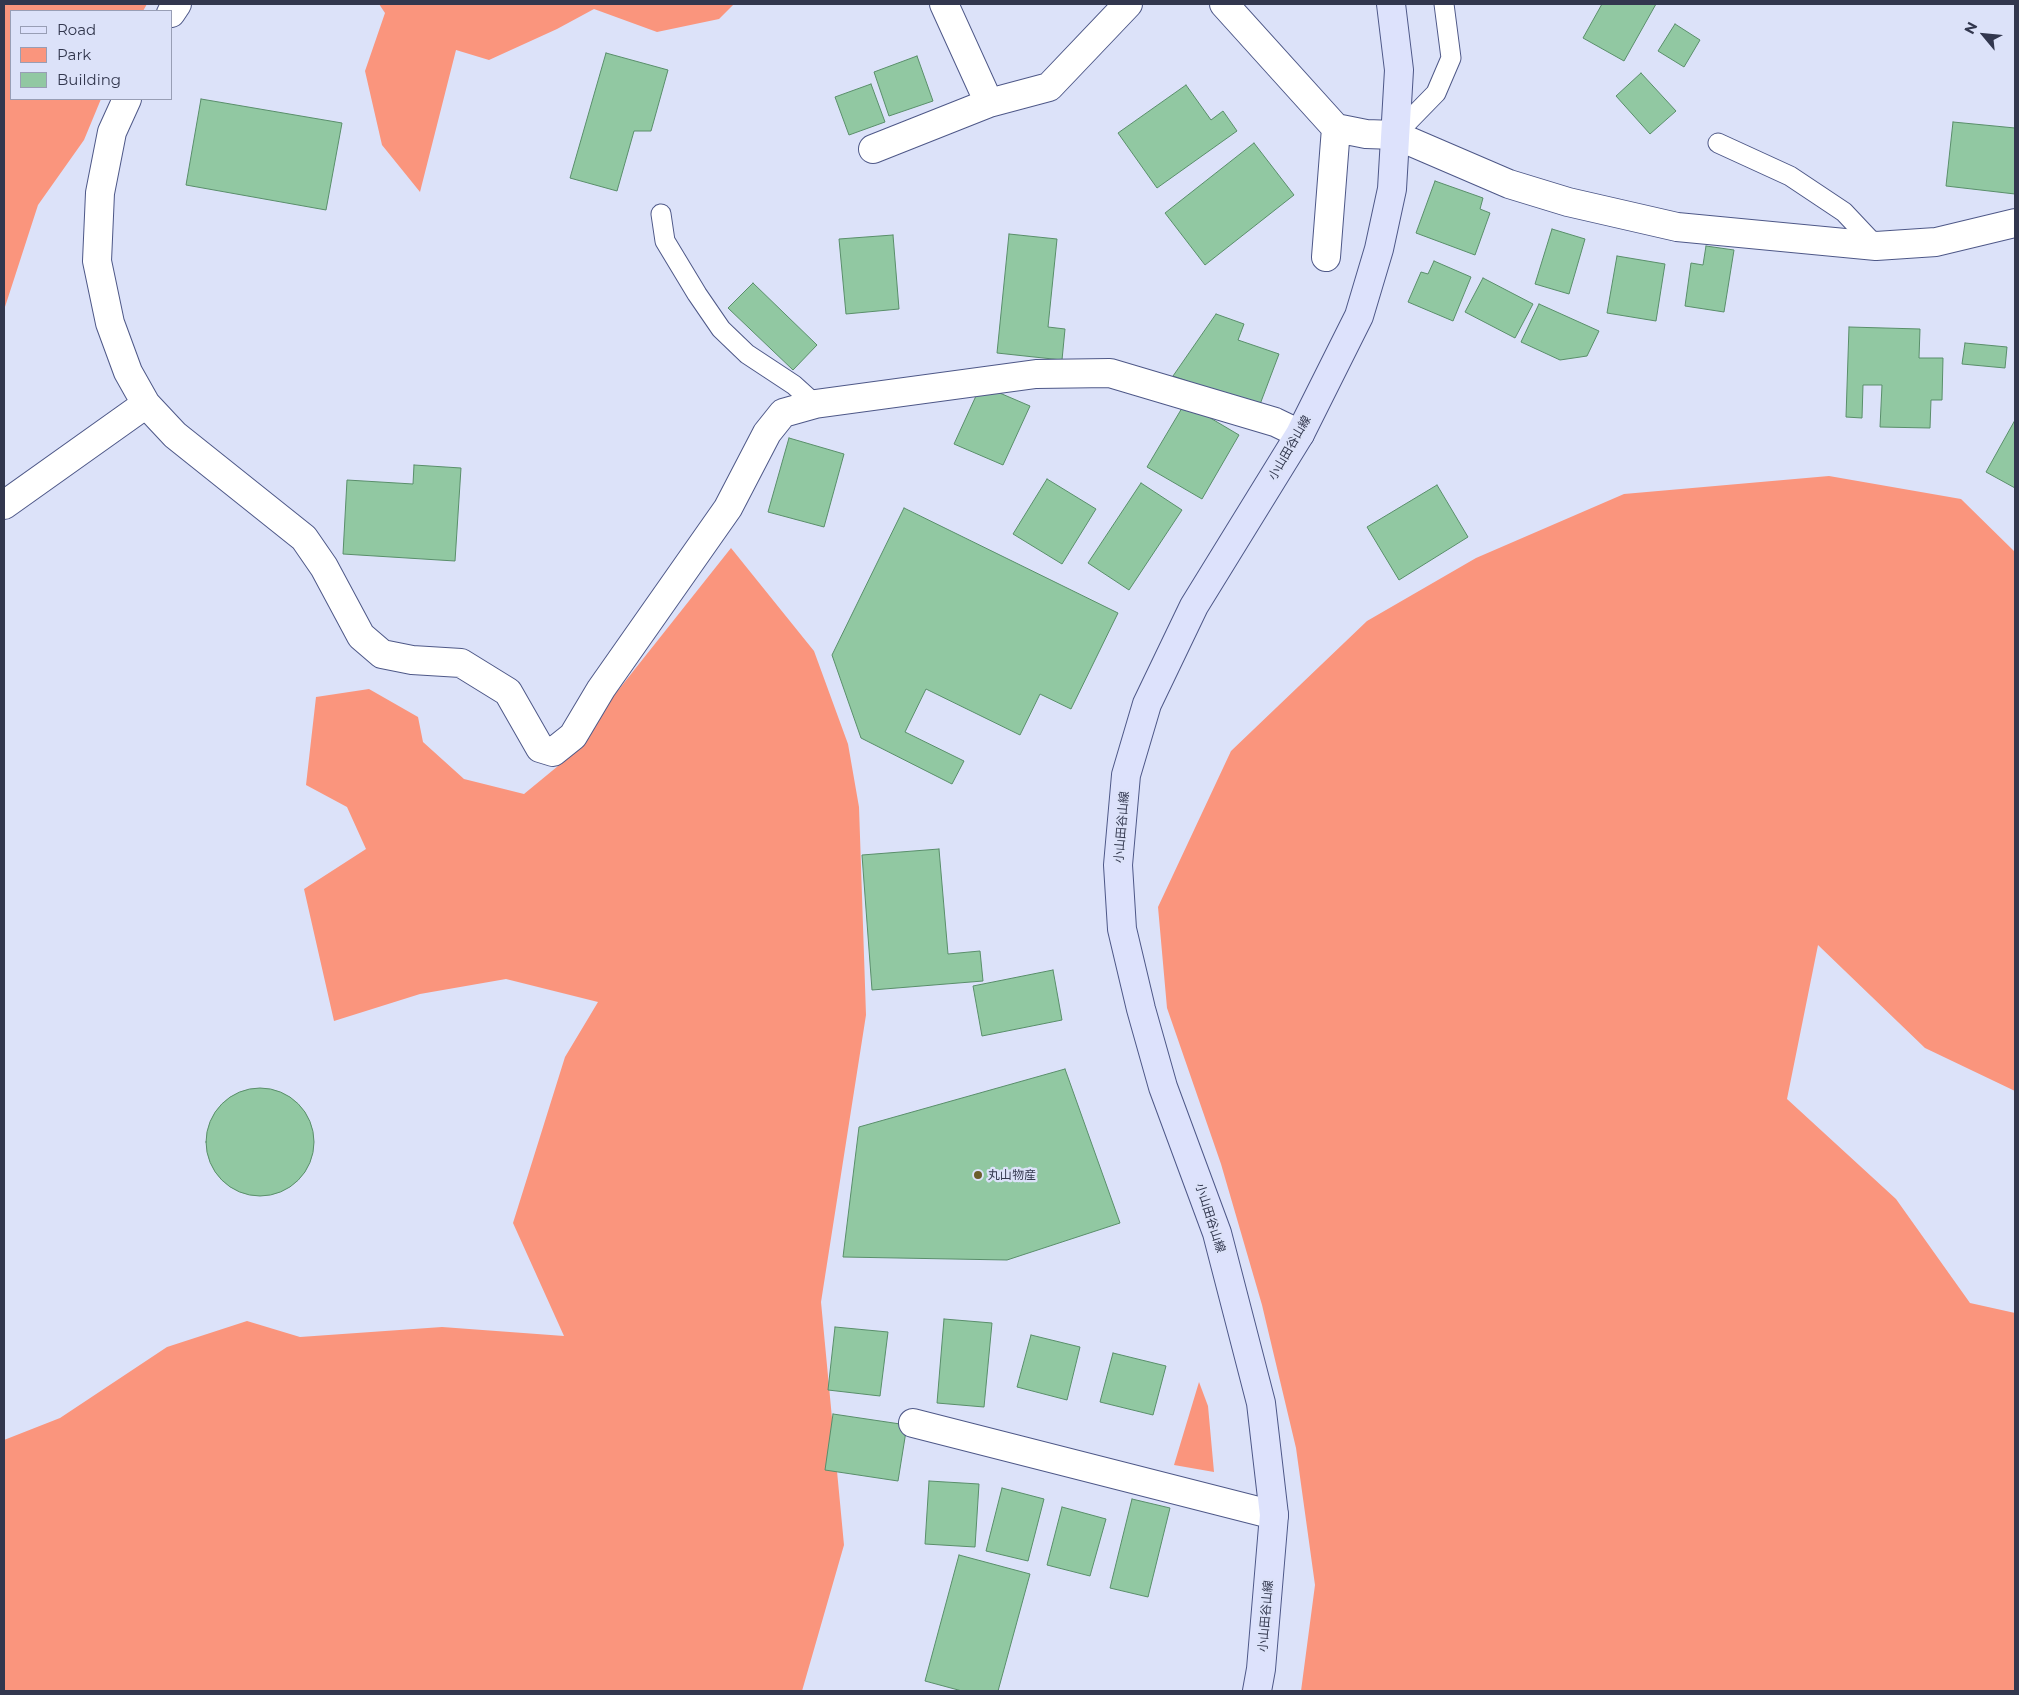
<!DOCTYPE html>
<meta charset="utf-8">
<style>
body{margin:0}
#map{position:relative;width:2019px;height:1695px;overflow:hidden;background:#dce2f9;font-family:Montserrat,sans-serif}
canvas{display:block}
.frame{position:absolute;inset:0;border:5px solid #32374e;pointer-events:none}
.legend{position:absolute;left:10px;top:10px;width:162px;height:90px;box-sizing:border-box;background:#dce2f9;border:1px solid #989eb5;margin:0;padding:6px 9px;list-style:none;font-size:15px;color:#32374e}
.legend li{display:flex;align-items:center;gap:10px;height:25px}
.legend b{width:25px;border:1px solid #989eb5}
.north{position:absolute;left:1959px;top:10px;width:50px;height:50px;-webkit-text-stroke:4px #dce2f9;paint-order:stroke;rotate:298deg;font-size:14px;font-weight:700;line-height:20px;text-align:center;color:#32374e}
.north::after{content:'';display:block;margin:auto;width:18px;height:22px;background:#32374e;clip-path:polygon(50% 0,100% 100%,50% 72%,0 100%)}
</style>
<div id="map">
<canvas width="2019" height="1695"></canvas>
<div class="frame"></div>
<ul class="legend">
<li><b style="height:6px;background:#dde2fc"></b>Road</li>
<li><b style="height:14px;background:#fa957d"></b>Park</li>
<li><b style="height:14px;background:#91c8a2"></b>Building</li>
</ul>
<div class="north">N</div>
</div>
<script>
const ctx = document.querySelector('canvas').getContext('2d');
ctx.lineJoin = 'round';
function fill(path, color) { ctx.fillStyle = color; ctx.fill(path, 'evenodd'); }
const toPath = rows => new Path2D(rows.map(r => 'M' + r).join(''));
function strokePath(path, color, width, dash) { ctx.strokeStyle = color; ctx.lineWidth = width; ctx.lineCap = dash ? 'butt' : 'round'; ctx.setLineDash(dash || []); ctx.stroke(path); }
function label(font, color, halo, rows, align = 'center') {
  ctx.font = font + ' Montserrat,"Noto Sans JP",sans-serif'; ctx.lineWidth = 4.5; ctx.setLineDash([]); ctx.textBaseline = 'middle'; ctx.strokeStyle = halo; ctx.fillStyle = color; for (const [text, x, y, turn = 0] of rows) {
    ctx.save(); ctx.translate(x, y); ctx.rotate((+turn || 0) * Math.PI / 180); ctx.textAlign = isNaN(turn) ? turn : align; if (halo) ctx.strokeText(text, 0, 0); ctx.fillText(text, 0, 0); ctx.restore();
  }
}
const green = toPath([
 [4,4,147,4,143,11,11,11,11,99,101,99,84,140,38,205,4,310],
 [379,4,734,4,719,19,657,32,594,9,557,29,489,60,456,50,420,192,382,145,365,71,385,13],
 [1829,476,1961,499,2015,552,2015,1091,1925,1048,1818,945,1787,1099,1896,1199,1970,1303,2015,1313,2015,1691,1301,1691,1315,1585,1296,1448,1262,1305,1221,1164,1167,1008,1158,907,1231,751,1367,621,1476,558,1624,494],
 [731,548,814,651,848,744,859,807,866,1015,821,1302,844,1545,802,1691,4,1691,4,1440,60,1418,167,1347,247,1321,300,1337,442,1327,564,1336,513,1223,565,1057,598,1002,506,979,420,994,334,1021,304,889,366,849,347,807,306,785,316,697,369,689,418,717,423,742,464,779,524,794,558,766],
 [1199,1382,1208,1406,1214,1472,1174,1465]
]);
const building = toPath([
 [1602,4,1656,4,1624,61,1583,38,1602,4],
 [1675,24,1700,40,1684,67,1658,51,1675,24],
 [606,53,668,70,651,131,634,131,617,191,570,178,606,53],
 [917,56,933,101,889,116,874,72,917,56],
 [1641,73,1676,111,1650,134,1616,96,1641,73],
 [871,84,885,122,849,135,835,97,871,84],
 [1186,85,1211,120,1223,111,1237,131,1157,188,1118,133,1186,85],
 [201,99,342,123,326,210,186,185,201,99],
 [1953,122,2015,128,2015,194,1946,186,1953,122],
 [1254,143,1294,195,1205,265,1165,213,1254,143],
 [1435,181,1483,198,1480,209,1490,213,1475,255,1416,233,1435,181],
 [1552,229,1585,239,1569,294,1535,284,1552,229],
 [1009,234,1057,239,1048,327,1065,329,1062,360,997,353,1009,234],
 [893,235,899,309,846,314,839,239,893,235],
 [1706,246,1734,250,1724,312,1685,306,1691,263,1703,265,1706,246],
 [1617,256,1665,264,1656,321,1607,313,1617,256],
 [1434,261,1471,277,1453,321,1408,302,1421,272,1428,274,1434,261],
 [1483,278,1533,304,1515,338,1465,312,1483,278],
 [753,283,817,345,793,370,728,308,753,283],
 [1539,304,1599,331,1587,356,1560,360,1521,342,1539,304],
 [1216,314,1244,324,1238,340,1279,354,1259,407,1173,376,1216,314],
 [1849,327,1920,329,1919,358,1943,358,1942,400,1931,400,1930,428,1880,427,1882,385,1863,385,1862,418,1846,417,1849,327],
 [1965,343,2007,347,2005,368,1962,364,1965,343],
 [981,385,1030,406,1003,465,954,444,981,385],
 [1185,403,1239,435,1202,499,1147,467,1185,403],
 [2015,420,2015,488,1986,472,2015,420],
 [789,438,844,454,824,527,768,512,789,438],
 [414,465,461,468,455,561,343,554,347,480,413,484,414,465],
 [1047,479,1096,509,1062,564,1013,534,1047,479],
 [1141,483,1182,510,1129,590,1088,563,1141,483],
 [1437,485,1468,537,1399,580,1367,527,1437,485],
 [904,508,1118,613,1071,709,1040,694,1020,735,926,689,905,732,964,761,952,784,861,738,832,655,904,508],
 [939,849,948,954,980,951,983,981,872,990,862,855,939,849],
 [1053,970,1062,1020,982,1036,973,986,1053,970],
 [1065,1069,1120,1223,1007,1260,843,1257,859,1127,1065,1069],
 '206 1142a54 54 0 1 1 108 0a54 54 0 1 1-108 0Z',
 [944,1319,992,1323,984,1407,937,1403,944,1319],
 [835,1327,888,1332,880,1396,828,1390,835,1327],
 [1031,1335,1080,1347,1067,1400,1017,1387,1031,1335],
 [1113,1353,1166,1366,1153,1415,1100,1402,1113,1353],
 [833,1414,907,1425,898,1481,825,1470,833,1414],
 [929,1481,979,1484,975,1547,925,1544,929,1481],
 [1002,1488,1044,1499,1028,1561,986,1551,1002,1488],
 [1132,1499,1170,1508,1148,1597,1110,1588,1132,1499],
 [1062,1507,1106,1519,1090,1576,1047,1565,1062,1507],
 [959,1555,1030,1574,998,1691,962,1691,925,1681,959,1555]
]);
const service = toPath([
 [1395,135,1436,93,1451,58,1444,4],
 [1718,143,1790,176,1844,212,1876,246],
 [661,214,665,241,697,294,721,329,747,354,794,385,815,404]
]);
const minor = toPath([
 [944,4,989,103],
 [1224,4,1336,128,1366,134,1395,135,1509,184,1568,202,1677,227,1876,246,1936,242,2015,223],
 [171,13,177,4],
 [127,99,112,132,100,193,97,261,110,323,128,372,146,404,175,435,304,538,324,567,361,636,382,654,412,660,461,663,508,692,540,748,553,752,573,736,601,689,728,508,767,433,783,413,815,404,1036,374,1110,373,1275,422,1300,434],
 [873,149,989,103,1049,87,1128,4],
 [1326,257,1336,128],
 [4,505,146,404],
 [913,1423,1274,1515]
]);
const secondary = toPath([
 [1257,1691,1261,1669,1274,1515,1261,1403,1217,1233,1163,1087,1141,1009,1122,929,1118,865,1126,775,1147,704,1194,606,1300,434,1359,316,1379,249,1392,189,1399,70,1391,4]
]);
const markers = [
 [978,1175,5,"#6b5d2a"]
];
const streetNames = [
 ["小山田谷山線",1290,448,-60],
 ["小山田谷山線",1122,827,-85],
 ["小山田谷山線",1210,1218,72],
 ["小山田谷山線",1266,1616,-85]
];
const poiNames = [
 ["丸山物産",988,1175]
];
fill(green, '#fa957d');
fill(building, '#91c8a2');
strokePath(building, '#598e6a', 1);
strokePath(service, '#4e5888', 21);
strokePath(minor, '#4e5888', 30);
strokePath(secondary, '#4e5888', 30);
strokePath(service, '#fff', 19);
strokePath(minor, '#fff', 28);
strokePath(secondary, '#dde2fc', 28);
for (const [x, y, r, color] of markers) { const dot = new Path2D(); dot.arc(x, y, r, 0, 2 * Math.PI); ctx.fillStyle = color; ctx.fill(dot); strokePath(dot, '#dce2f9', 2); }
label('12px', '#32374e', '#dce2f9', streetNames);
label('12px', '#32374e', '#dce2f9', poiNames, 'left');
</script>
